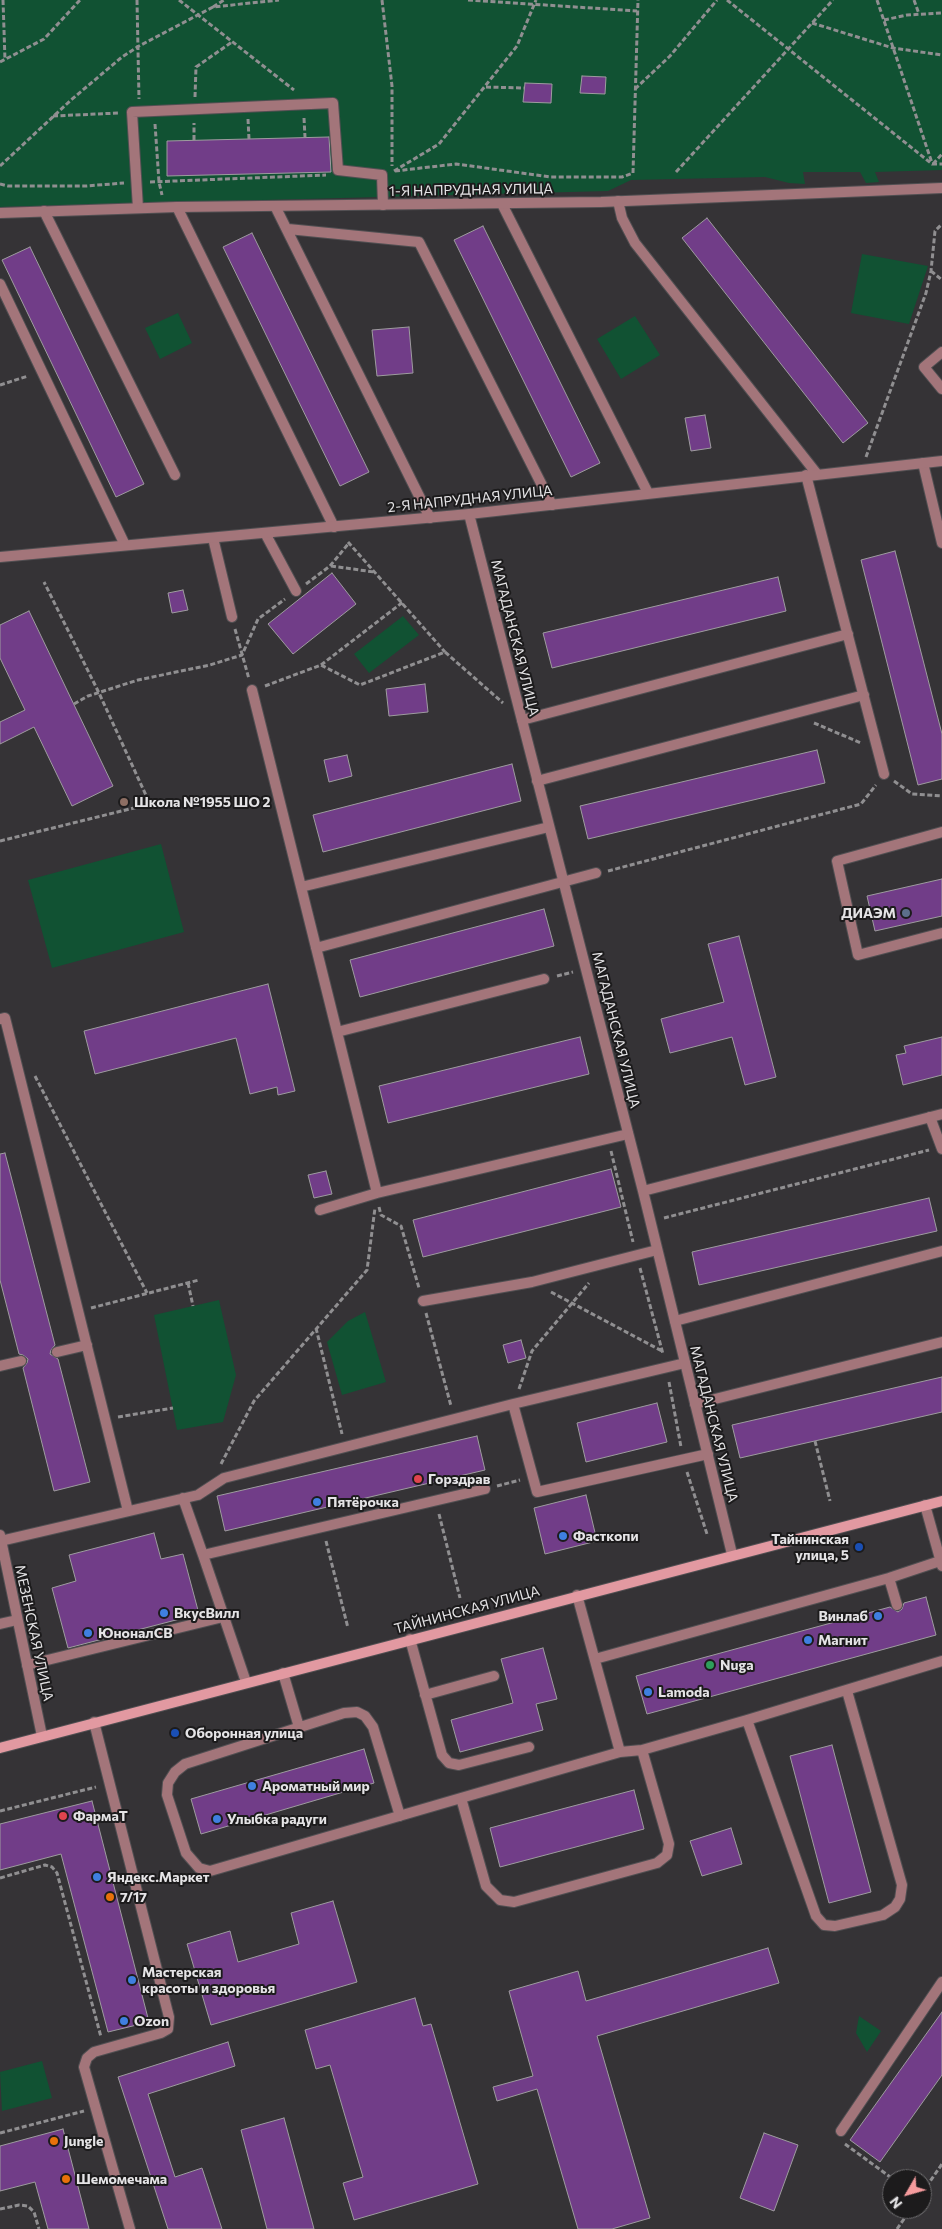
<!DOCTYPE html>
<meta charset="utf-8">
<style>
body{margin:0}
#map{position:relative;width:942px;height:2229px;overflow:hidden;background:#353336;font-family:Commissioner,sans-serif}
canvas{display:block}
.north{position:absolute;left:882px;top:2169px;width:50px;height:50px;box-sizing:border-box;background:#1c1b1c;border:1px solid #6c6b6d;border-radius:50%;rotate:232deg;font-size:14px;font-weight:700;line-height:20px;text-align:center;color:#e5e4e6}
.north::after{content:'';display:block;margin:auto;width:18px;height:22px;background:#f59b9d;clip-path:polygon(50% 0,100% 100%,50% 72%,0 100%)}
</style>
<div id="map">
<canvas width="942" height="2229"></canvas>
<div class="north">N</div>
</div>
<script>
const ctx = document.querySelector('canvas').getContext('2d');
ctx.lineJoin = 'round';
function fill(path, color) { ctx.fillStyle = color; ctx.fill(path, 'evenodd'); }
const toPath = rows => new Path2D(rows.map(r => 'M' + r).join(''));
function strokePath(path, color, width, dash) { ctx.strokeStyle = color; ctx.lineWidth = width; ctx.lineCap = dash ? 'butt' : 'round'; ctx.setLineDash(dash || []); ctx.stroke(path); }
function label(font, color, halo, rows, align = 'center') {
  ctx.font = font + ' Commissioner,sans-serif'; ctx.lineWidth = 4; ctx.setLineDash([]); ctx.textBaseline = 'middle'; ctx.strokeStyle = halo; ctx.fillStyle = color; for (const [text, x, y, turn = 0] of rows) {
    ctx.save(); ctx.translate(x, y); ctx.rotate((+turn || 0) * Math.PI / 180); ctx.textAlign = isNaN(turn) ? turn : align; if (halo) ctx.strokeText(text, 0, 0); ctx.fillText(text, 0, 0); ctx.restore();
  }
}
const green = toPath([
 [0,0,942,0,942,170,875,172,879,182,866,183,860,172,803,172,805,184,789,183,765,177,631,180,608,191,0,207],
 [862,254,928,266,909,324,851,313],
 [178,313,192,343,160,359,145,328],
 [635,316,660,355,621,379,597,339],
 [403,616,419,635,369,673,354,654],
 [161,844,184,932,52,968,28,880],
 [219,1300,236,1375,223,1422,177,1430,154,1315],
 [365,1312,386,1382,342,1395,327,1342,348,1321],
 [859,2016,881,2031,867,2052,856,2033],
 [42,2061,52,2098,2,2111,0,2072]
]);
const building = toPath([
 [582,76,606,77,605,94,580,93,582,76],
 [525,83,552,84,551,103,523,102,525,83],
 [329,137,331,172,167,176,167,141,329,137],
 [707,218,868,423,843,443,682,238,707,218],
 [483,226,600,463,571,477,454,240,483,226],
 [252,233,369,472,340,486,223,247,252,233],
 [30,247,144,484,116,497,2,260,30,247],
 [409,327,413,373,377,376,372,330,409,327],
 [705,415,711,448,691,451,685,418,705,415],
 [895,551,942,734,942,779,918,785,861,560,895,551],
 [332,573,356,604,293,654,268,624,332,573],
 [778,577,786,611,552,668,543,633,778,577],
 [183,590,188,610,172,613,168,593,183,590],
 [29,611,113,786,72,806,34,727,0,744,0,722,25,710,0,658,0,625,29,611],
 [425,684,428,712,389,716,386,689,425,684],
 [817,750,825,783,588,839,580,806,817,750],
 [347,755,352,776,329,782,324,760,347,755],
 [512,764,521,801,323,852,313,815,512,764],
 [942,879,942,916,875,931,867,896,942,879],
 [544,909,554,946,360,997,350,960,544,909],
 [739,936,776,1077,745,1085,732,1037,670,1053,661,1019,724,1002,708,944,739,936],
 [268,984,295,1091,278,1095,277,1087,250,1094,236,1038,95,1074,84,1031,268,984],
 [580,1037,589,1074,388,1123,379,1086,580,1037],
 [942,1037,942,1075,903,1085,896,1055,906,1053,904,1046,942,1037],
 [5,1153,55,1345,51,1350,50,1354,58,1359,90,1482,54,1491,23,1368,27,1363,28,1359,23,1355,19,1354,0,1280,0,1154,5,1153],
 [611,1169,621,1207,423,1257,413,1220,611,1169],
 [326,1171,332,1194,314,1198,308,1175,326,1171],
 [929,1198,937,1231,699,1285,692,1252,929,1198],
 [521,1340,526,1358,508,1363,503,1345,521,1340],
 [942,1377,942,1412,740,1458,732,1425,942,1377],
 [657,1403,667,1442,586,1462,577,1423,657,1403],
 [477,1436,485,1470,225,1531,217,1496,477,1436],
 [586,1495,597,1541,545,1554,534,1508,586,1495],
 [154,1533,161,1559,183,1554,199,1614,68,1648,52,1588,76,1581,69,1555,154,1533],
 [926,1597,936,1635,647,1714,636,1676,890,1607,898,1612,902,1609,904,1603,926,1597],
 [543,1648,557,1699,536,1704,543,1730,460,1752,451,1720,513,1703,501,1659,543,1648],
 [832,1745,871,1892,829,1903,790,1756,832,1745],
 [364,1749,374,1783,201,1834,191,1799,364,1749],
 [634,1790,644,1829,500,1867,490,1828,634,1790],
 [92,1801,149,2022,108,2032,61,1854,0,1870,0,1824,92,1801],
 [731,1828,742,1864,702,1876,690,1841,731,1828],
 [333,1901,357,1982,211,2025,187,1944,230,1931,238,1962,299,1944,291,1913,333,1901],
 [768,1948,779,1983,597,2036,650,2218,612,2229,578,2229,537,2089,497,2101,493,2087,533,2076,509,1991,578,1971,586,2001,768,1948],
 [415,1998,423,2026,431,2024,478,2184,354,2220,343,2183,363,2177,330,2065,316,2069,305,2030,415,1998],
 [942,2012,942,2075,880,2162,850,2140,942,2012],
 [228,2042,235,2066,148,2094,175,2177,202,2168,222,2229,168,2229,118,2077,228,2042],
 [284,2118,314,2229,267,2229,241,2130,284,2118],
 [63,2129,81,2198,89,2229,48,2229,35,2182,0,2191,0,2146,63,2129],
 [764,2133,798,2145,774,2211,740,2198,764,2133]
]);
const path = toPath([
 [3,0,5,60],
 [137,0,139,99],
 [179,0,294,90],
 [382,0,392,86,392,166],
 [468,0,637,11],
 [727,0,932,164,942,164],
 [877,0,932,163],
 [914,0,919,14],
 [213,7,224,0],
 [884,20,907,15,942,13],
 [812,23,893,48,942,55],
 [0,62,44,39,80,0],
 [486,87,524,88],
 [635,89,670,56,717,0],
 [195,97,196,67,232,42],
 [53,116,119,113],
 [304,118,305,137],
 [248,119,249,139],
 [155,124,159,182,162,195],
 [194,140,194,123],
 [933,164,942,154],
 [0,166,71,100,122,57,139,46,213,7,279,0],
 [394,171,439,144,517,46,536,0],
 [395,171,456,164,551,177,622,177,633,173,638,0],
 [676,172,833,0],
 [150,182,326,175],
 [0,184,8,186,86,186,124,183],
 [931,271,942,280],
 [0,385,28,376],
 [866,457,926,293,931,271,935,231,942,224],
 [348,542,445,652],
 [331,566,374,572],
 [306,584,330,566,349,543],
 [235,629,249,679],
 [321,665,403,602],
 [265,686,321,665,360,685,445,652,503,703],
 [74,704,88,696,138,680,210,665,242,655,258,619,285,599],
 [814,723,861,743],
 [894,781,912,794,942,796],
 [0,841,150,804,99,693,44,582],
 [608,871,861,804,876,785],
 [557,976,573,972],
 [35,1076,147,1293],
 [611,1151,633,1242],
 [379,1207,381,1215,401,1226,419,1288],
 [664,1218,929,1150],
 [640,1268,663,1354],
 [188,1283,193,1306],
 [551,1292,662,1351],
 [91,1308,199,1280],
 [426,1313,451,1406],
 [316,1328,342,1434],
 [669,1382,681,1447],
 [519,1389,532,1351,589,1283],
 [118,1417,173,1408],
 [815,1441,830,1501],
 [221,1464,254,1401,367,1270,375,1208],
 [687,1472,707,1534],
 [497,1486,520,1480],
 [439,1514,460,1598],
 [326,1541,348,1628],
 [0,1811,96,1787],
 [0,1878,45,1865,52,1867,57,1873,101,2037],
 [0,2133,84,2111],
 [845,2144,893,2179],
 [922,2193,942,2164],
 [0,2209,19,2205,28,2206,34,2212,39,2229],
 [897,2229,911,2209]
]);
const service = toPath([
 [618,201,622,218,635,243,817,474],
 [502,204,648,493],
 [275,206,430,518],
 [177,207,334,527],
 [138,208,132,112,333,103,338,170,382,175,383,205],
 [44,211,175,475],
 [288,229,419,242,552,505],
 [0,284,125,545],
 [942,352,924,367,942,389],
 [923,463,942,543],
 [806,475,884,774],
 [265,533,296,591],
 [213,538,232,617],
 [252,690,301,887,549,827],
 [522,720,848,634],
 [537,781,864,695],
 [942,832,837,861,858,955,942,933],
 [301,887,377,1193],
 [316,948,596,873],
 [0,1019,5,1018,128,1511],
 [337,1032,544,979],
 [930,1117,942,1149],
 [320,1210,377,1193,628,1134],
 [423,1301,532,1282,657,1250],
 [675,1321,942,1251],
 [57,1352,87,1345],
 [685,1363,513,1404,537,1492,708,1454],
 [0,1366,21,1361],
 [695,1404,942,1342],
 [183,1498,203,1555,485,1489],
 [925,1505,942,1566],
 [1,1541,198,1495,224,1478,513,1404],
 [203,1555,246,1682],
 [889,1578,897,1605],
 [577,1595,620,1752],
 [0,1624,17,1620],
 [410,1639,442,1755,449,1763,459,1765,529,1747],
 [595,1659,889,1578,940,1561],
 [27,1665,223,1617],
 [283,1673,299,1727],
 [425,1695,494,1676],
 [747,1720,816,1916,824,1925,835,1926,883,1915,895,1907,900,1899,902,1885,847,1691],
 [94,1722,169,2017,168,2029,161,2033,94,2052,87,2058,84,2067,130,2229],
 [461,1798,486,1886,500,1900,514,1902,657,1863,667,1855,669,1844,642,1750],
 [400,1816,373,1727,365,1716,357,1712,344,1713,185,1764,175,1772,168,1783,167,1795,186,1853,199,1868,210,1871,461,1798,620,1752,642,1750,747,1720,942,1661],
 [841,2131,942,1982]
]);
const minor = toPath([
 [0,213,177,207,601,202,942,188],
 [469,514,643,1191,732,1554],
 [0,557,469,514,942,461],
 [643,1191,942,1114],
 [0,1535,42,1736]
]);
const secondary = toPath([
 [0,1748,942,1501]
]);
const markers = [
 [124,802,5,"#8d6e63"],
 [906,913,5,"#5c6f8a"],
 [418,1479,5,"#e0444e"],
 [317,1502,5,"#3f7fe0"],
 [563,1536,5,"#3f7fe0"],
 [859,1547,5,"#1a4fb4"],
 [164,1613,5,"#3f7fe0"],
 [878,1616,5,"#3f7fe0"],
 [88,1633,5,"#3f7fe0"],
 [808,1640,5,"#3f7fe0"],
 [710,1665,5,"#2e9e5b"],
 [648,1692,5,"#3f7fe0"],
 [175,1733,5,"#1a4fb4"],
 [252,1786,5,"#3f7fe0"],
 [63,1816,5,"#e0444e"],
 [217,1819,5,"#3f7fe0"],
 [97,1877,5,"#3f7fe0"],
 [110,1897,5,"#e8710a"],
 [132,1980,5,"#3f7fe0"],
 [124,2021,5,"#3f7fe0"],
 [54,2141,5,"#e8710a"],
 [66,2179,5,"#e8710a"]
];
const streetNames = [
 ["1-Я НАПРУДНАЯ УЛИЦА",471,190,-1],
 ["2-Я НАПРУДНАЯ УЛИЦА",470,499,-6],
 ["МАГАДАНСКАЯ УЛИЦА",515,638,76],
 ["МАГАДАНСКАЯ УЛИЦА",616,1030,76],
 ["МАГАДАНСКАЯ УЛИЦА",714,1424,76],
 ["ТАЙНИНСКАЯ УЛИЦА",467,1610,-15],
 ["МЕЗЕНСКАЯ УЛИЦА",34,1633,78]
];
const poiNames = [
 ["Школа №1955 ШО 2",134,802],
 ["ДИАЭМ",896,913,"right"],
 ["Горздрав",428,1479],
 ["Пятёрочка",327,1502],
 ["Фасткопи",573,1536],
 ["Тайнинская",849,1539,"right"],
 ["улица, 5",849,1555,"right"],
 ["ВкусВилл",174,1613],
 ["Винлаб",868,1616,"right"],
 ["ЮноналСВ",98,1633],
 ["Магнит",818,1640],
 ["Nuga",720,1665],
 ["Lamoda",658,1692],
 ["Оборонная улица",185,1733],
 ["Ароматный мир",262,1786],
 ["ФармаТ",73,1816],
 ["Улыбка радуги",227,1819],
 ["Яндекс.Маркет",107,1877],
 ["7/17",120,1897],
 ["Мастерская",142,1972],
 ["красоты и здоровья",142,1988],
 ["Ozon",134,2021],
 ["Jungle",64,2141],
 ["Шемомечама",76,2179]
];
fill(green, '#115233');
fill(building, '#713d88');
strokePath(building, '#9e9c9f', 1);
strokePath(service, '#514f52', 12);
strokePath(minor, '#514f52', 12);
strokePath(secondary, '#514f52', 12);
strokePath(path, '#908f91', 3, [5, 2.5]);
strokePath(service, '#a3757a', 10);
strokePath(minor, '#a3757a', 10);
strokePath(secondary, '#e299a1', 10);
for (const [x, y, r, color] of markers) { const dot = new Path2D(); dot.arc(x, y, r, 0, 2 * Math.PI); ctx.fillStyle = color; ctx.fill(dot); strokePath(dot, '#1c1b1c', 2); }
label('14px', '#e5e4e6', '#1c1b1c', streetNames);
label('bold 14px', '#e5e4e6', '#1c1b1c', poiNames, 'left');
</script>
